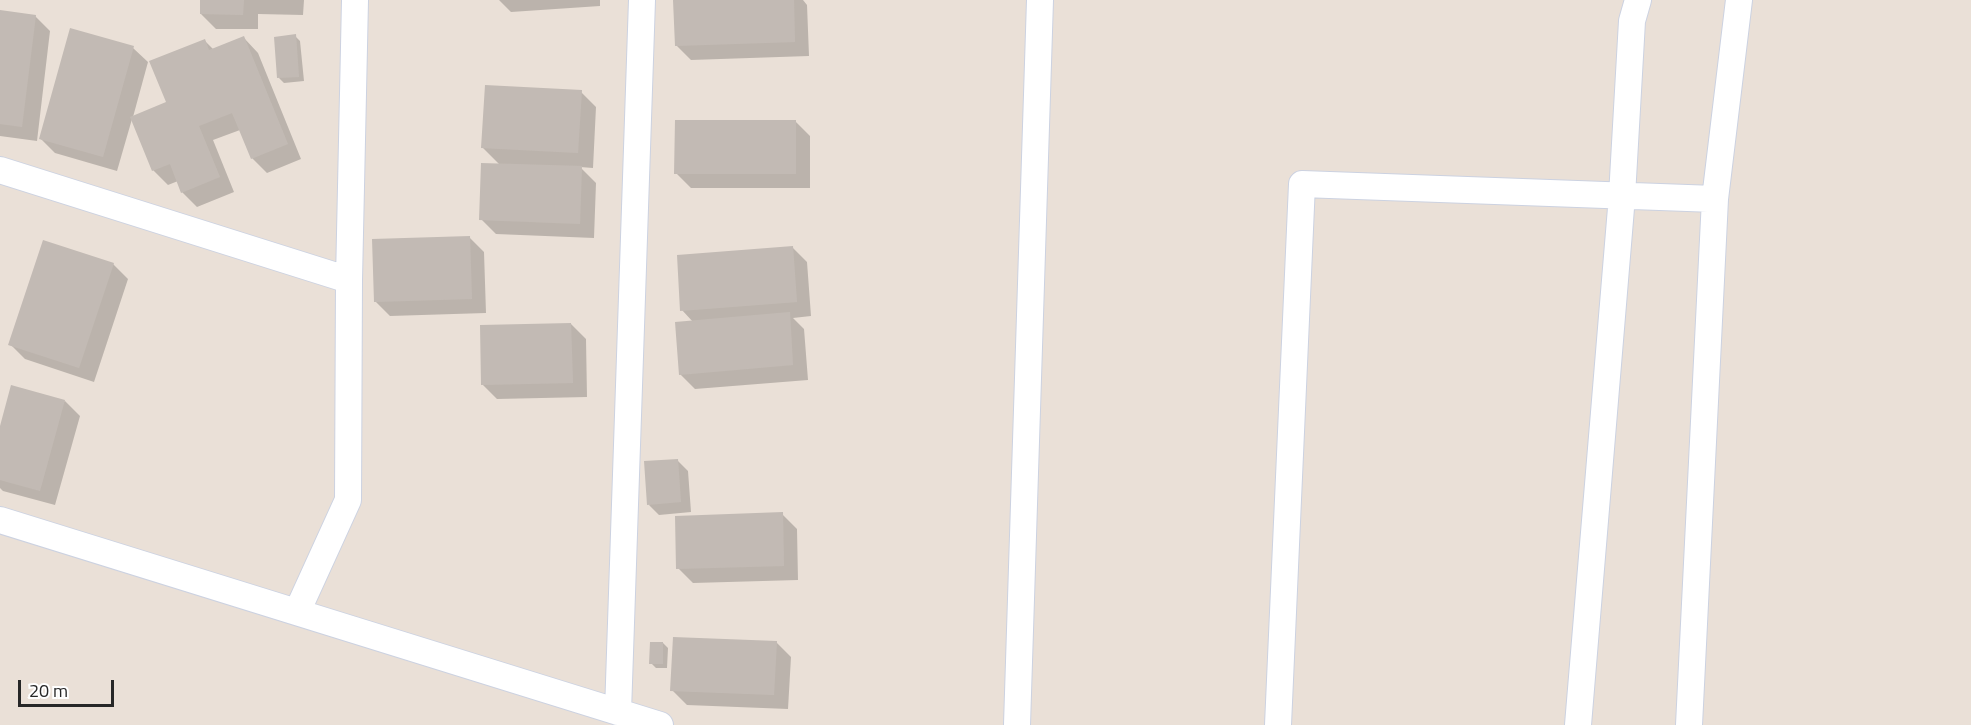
<!DOCTYPE html>
<style>
body{margin:0}
#map{position:relative;width:1971px;height:725px;overflow:hidden;background:#eae0d7;font-family:"Titillium Web",sans-serif}
canvas{display:block}
.scale{position:absolute;left:18px;top:680px;width:96px;height:27px;box-sizing:border-box;border:3px solid #272727;border-top:0;padding-left:8px;font-size:18px;line-height:21px;white-space:nowrap;color:#272727;-webkit-text-stroke:4px #fff;paint-order:stroke}
</style>
<div id="map">
<canvas width="1971" height="725"></canvas>
<div class="scale">20 m</div>
</div>
<script>
const ctx = document.querySelector('canvas').getContext('2d');
ctx.lineJoin = 'round';
function fill(path, color) { ctx.fillStyle = color; ctx.fill(path, 'evenodd'); }
const toPath = rows => new Path2D(rows.map(r => 'M' + r).join(''));
function strokePath(path, color, width, dash) { ctx.strokeStyle = color; ctx.lineWidth = width; ctx.lineCap = dash ? 'butt' : 'round'; ctx.setLineDash(dash || []); ctx.stroke(path); }
const shadow = toPath([
 [202,0,304,0,303,15,258,14,258,29,216,29,201,14],
 [499,0,600,0,600,6,511,12],
 [675,0,803,0,807,5,809,56,691,60,676,45],
 [0,12,35,16,50,31,37,141,0,136],
 [295,36,300,41,304,81,284,83,279,78],
 [244,38,258,53,301,159,267,173,252,158,240,130,213,140,234,192,197,207,182,192,178,181,168,185,153,170,132,119,117,171,55,153,40,138,133,48,148,62,133,117,168,103,205,41,214,50],
 [581,92,596,107,593,168,580,167,596,183,594,238,496,234,481,219,500,165,483,148],
 [795,121,810,136,810,188,691,188,676,173],
 [469,237,484,252,486,313,390,316,375,301],
 [792,247,807,262,811,316,793,318,804,329,808,380,695,389,680,374,693,322,682,310],
 [113,264,128,279,94,382,25,359,10,344],
 [571,324,586,339,587,397,497,399,482,384],
 [65,401,80,416,55,505,3,491,0,488,0,432],
 [677,460,688,471,691,512,659,515,649,505],
 [782,514,797,529,798,580,693,583,678,568],
 [776,642,791,657,788,709,687,705,672,690],
 [663,643,668,648,667,668,656,668,651,663]
]);
const building = toPath([
 [200,0,244,0,243,15,200,14],
 [673,0,794,0,795,42,675,46],
 [0,10,36,15,22,127,0,124],
 [70,28,134,46,103,157,39,139],
 [296,34,299,77,277,78,274,37],
 [244,36,288,144,251,159,232,113,199,126,220,177,181,193,170,164,152,171,130,117,166,102,149,61,205,39,209,50],
 [485,85,582,90,578,153,481,148],
 [675,120,796,120,796,174,674,174],
 [481,163,582,166,580,224,479,220],
 [470,236,472,299,374,302,372,239],
 [43,240,114,263,79,368,8,345],
 [793,246,797,302,680,311,677,255],
 [790,312,793,365,679,375,675,322],
 [571,323,573,383,481,385,480,325],
 [11,385,65,400,40,491,0,480,0,426],
 [678,459,681,502,647,505,644,461],
 [783,512,784,566,676,569,675,516],
 [673,637,777,641,774,695,670,691],
 [650,642,663,642,663,664,649,664]
]);
const street = toPath([
 [0,170,349,280],
 [0,520,660,725],
 [297,612,348,500,349,280,355,0],
 [618,712,642,0],
 [1017,725,1040,0],
 [1278,725,1302,184,1715,199],
 [1578,725,1622,196,1632,21,1638,0],
 [1689,725,1715,199,1739,0]
]);
fill(shadow, '#0003');
fill(building, '#c2bab4');
strokePath(street, '#ccd2e1', 28);
strokePath(street, '#fff', 26);
</script>
